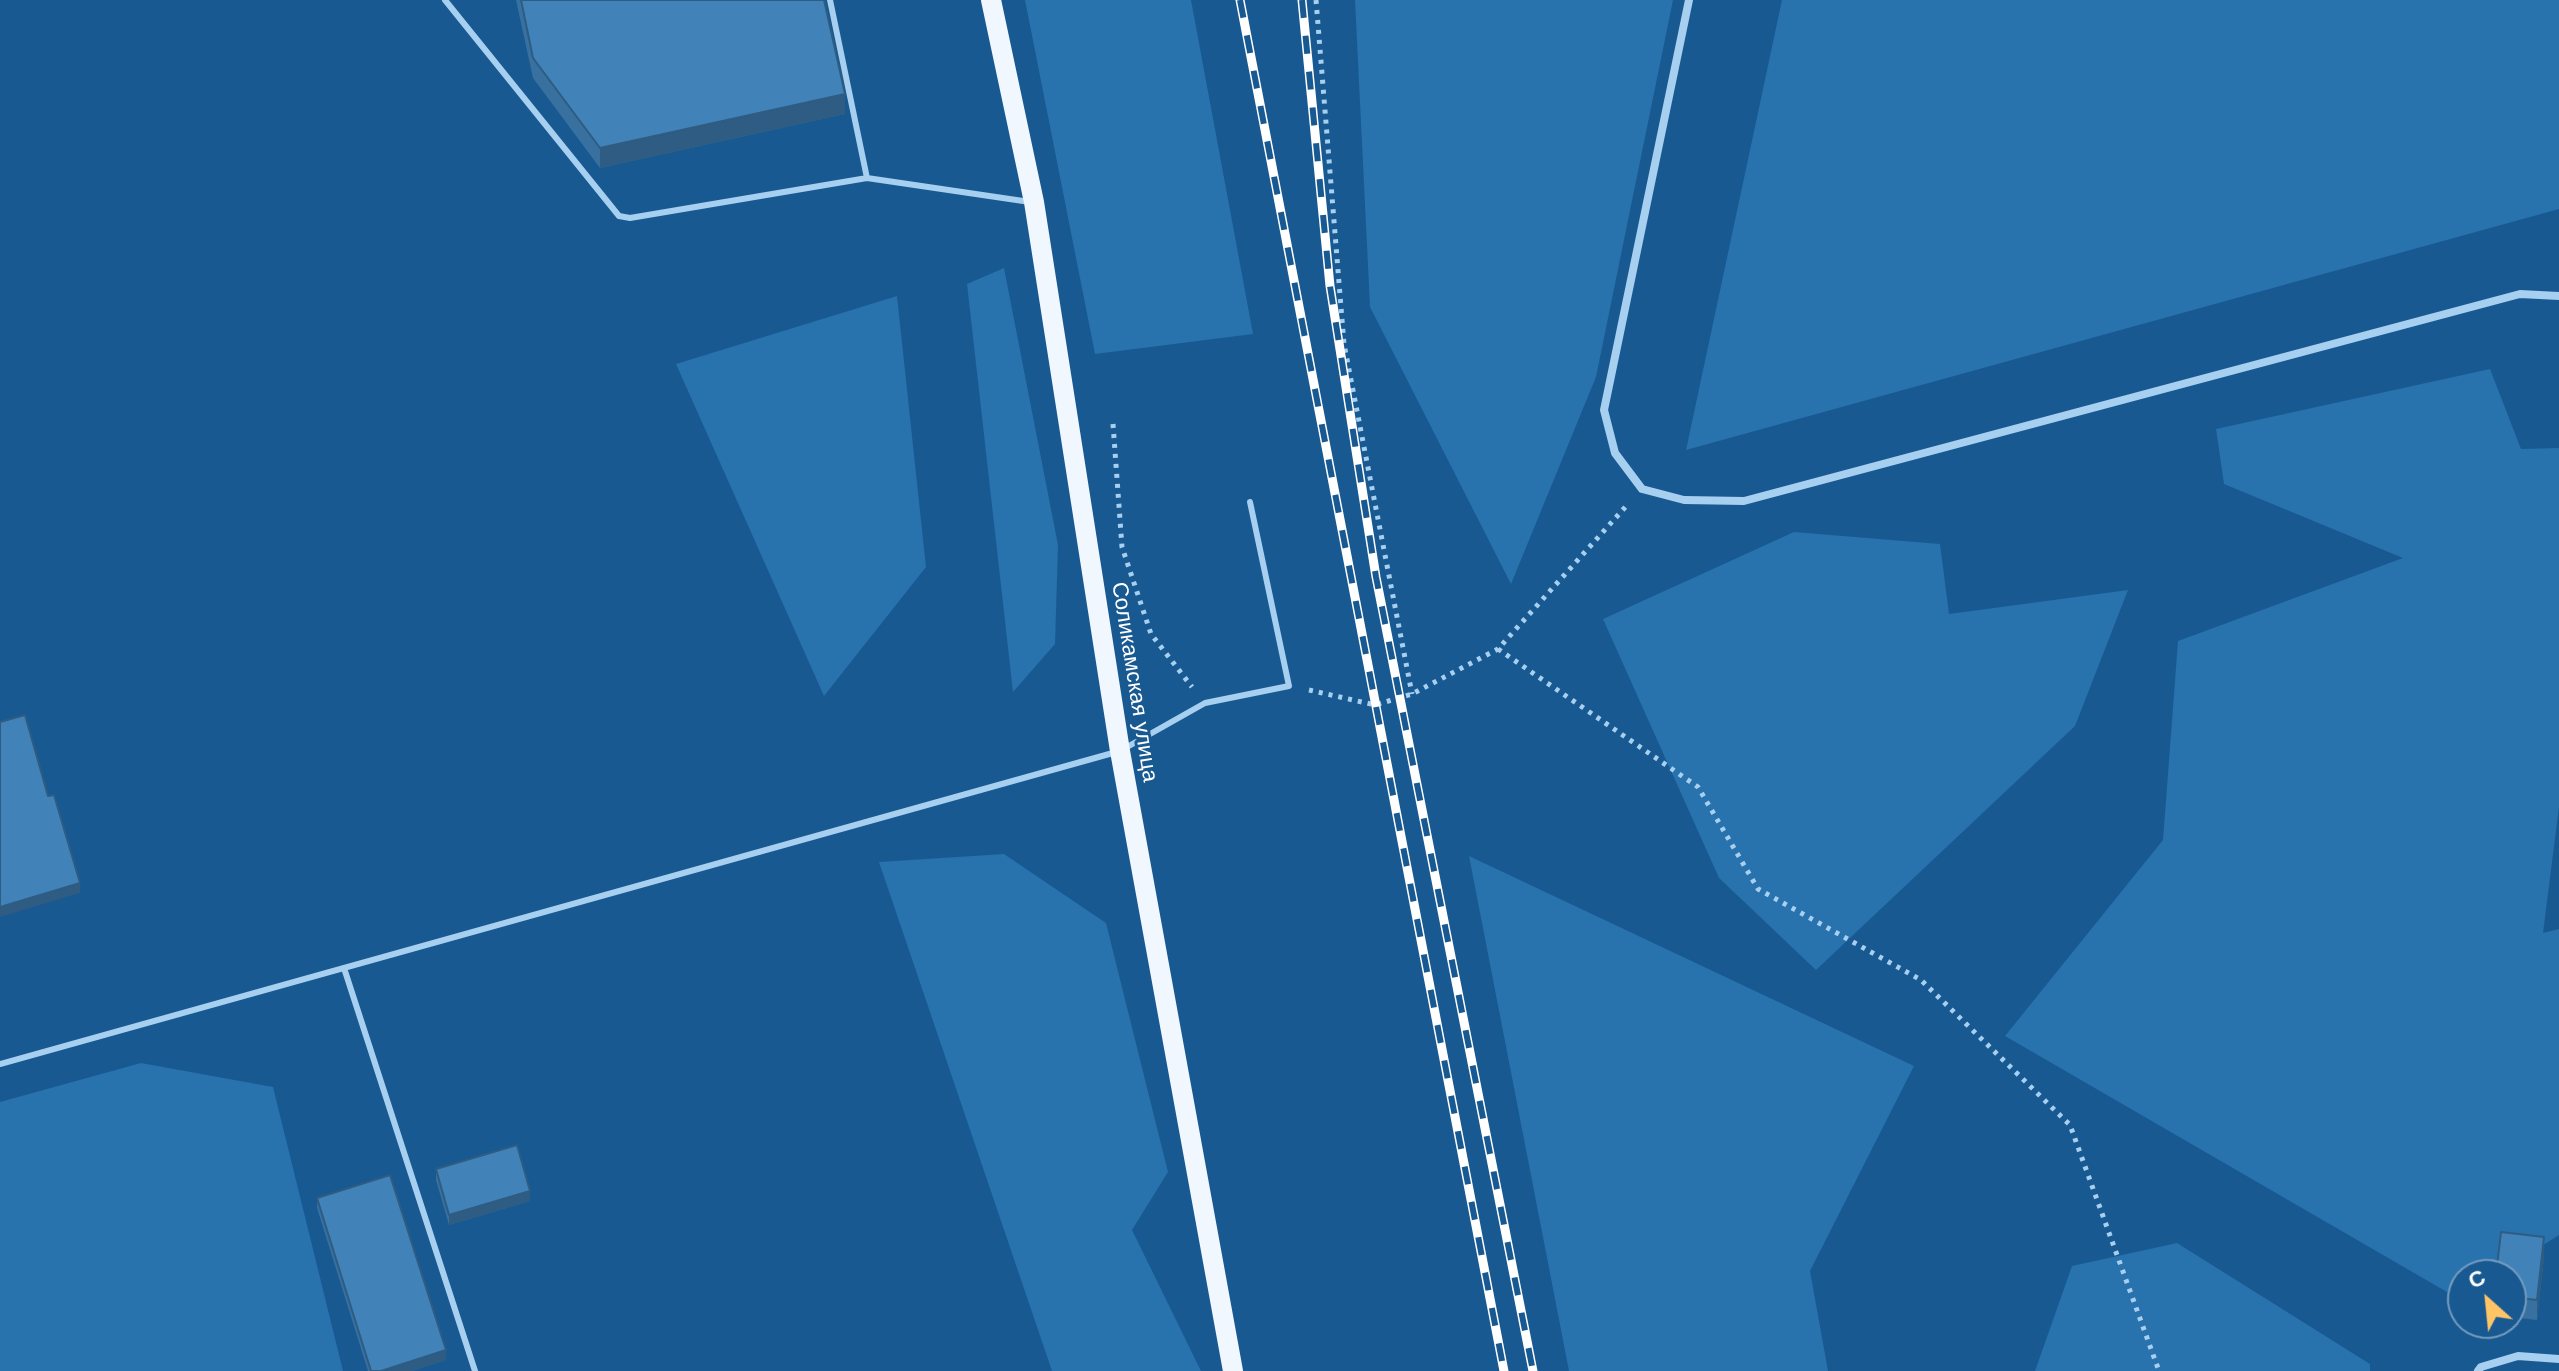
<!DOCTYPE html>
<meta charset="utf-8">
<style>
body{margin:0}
#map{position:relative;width:2559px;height:1371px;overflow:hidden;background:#185992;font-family:Helvetica,sans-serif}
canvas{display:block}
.north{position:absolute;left:2447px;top:1259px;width:80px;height:80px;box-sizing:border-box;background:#185992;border:2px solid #749bbe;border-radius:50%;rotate:333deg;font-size:22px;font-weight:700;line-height:32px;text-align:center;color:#fff}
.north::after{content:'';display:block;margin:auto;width:28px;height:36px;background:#ffc466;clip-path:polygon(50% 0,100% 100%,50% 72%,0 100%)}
</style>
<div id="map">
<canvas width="2559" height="1371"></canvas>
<div class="north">С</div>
</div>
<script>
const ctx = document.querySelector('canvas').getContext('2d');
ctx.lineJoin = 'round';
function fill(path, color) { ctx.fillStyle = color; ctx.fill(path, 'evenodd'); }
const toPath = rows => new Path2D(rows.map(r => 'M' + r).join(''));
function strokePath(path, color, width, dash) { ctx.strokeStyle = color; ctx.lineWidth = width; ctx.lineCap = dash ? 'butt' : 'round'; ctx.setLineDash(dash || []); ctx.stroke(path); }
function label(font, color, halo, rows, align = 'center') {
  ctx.font = font + ' Helvetica,sans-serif'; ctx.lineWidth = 6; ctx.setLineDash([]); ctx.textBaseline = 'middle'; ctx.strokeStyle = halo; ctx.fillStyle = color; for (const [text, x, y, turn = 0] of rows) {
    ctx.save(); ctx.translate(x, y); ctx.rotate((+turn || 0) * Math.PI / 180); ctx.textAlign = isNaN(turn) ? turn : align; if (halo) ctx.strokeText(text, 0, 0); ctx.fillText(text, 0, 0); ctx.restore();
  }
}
const green = toPath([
 [1025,0,1191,0,1253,334,1095,354],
 [1355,0,1673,0,1596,377,1511,584,1370,307],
 [1782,0,2559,0,2559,209,1686,450],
 [1004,268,1058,545,1055,644,1013,692,967,284],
 [897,296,926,567,824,696,676,364],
 [2490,369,2521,449,2559,448,2559,807,2543,933,2559,929,2559,1235,2496,1275,2463,1275,2463,1296,2459,1299,2005,1036,2163,840,2178,641,2403,558,2224,484,2216,429],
 [1794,532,1940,544,1949,614,2128,590,2075,726,1816,970,1719,878,1603,619],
 [1004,854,1106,923,1168,1172,1132,1230,1201,1371,1052,1371,879,862],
 [1469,856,1914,1066,1810,1271,1828,1371,1569,1371],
 [141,1063,273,1087,343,1371,0,1371,0,1102],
 [2177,1243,2370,1364,2370,1371,2035,1371,2072,1266]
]);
const path = toPath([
 [1316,0,1344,344,1412,694],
 [1113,424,1122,547,1151,634,1192,687],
 [1498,649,1698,787,1758,889,1921,980,2070,1125,2159,1371],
 [1309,690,1375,705,1412,694,1498,649,1628,504]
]);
const service = toPath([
 [445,0,619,216,630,218,867,178,1030,202],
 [830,0,867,178],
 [344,968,475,1371],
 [0,1064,1120,751,1205,703,1289,686,1250,502]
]);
const minor = toPath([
 [1689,0,1604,410,1615,453,1642,489,1684,500,1744,501,2520,294,2559,296],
 [2478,1371,2481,1367,2518,1356,2559,1359]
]);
const primary = toPath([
 [991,0,1034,202,1120,751,1233,1371]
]);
const rail = toPath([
 [1240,0,1504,1371],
 [1302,0,1330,286,1376,577,1533,1371]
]);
const wall = toPath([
 [516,0,824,0,845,114,600,168,533,78],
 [436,1169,530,1201,449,1225,436,1180],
 [317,1198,446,1360,412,1371,368,1371,317,1208],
 [2544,1257,2537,1320,2511,1317,2511,1275]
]);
const shadedWall = toPath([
 [845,94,845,114,600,168,600,148],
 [80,883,80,893,0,917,0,907],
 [530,1191,530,1201,449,1225,449,1215],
 [2544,1237,2544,1257,2537,1320,2537,1300],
 [446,1350,446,1360,412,1371,381,1371]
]);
const building = toPath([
 [521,0,824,0,845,94,600,148,533,58,521,0],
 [25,715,48,796,54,795,80,883,0,907,0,722,25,715],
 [517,1145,530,1191,449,1215,436,1169,517,1145],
 [390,1175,446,1350,381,1371,371,1371,317,1198,390,1175],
 [2501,1232,2544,1237,2537,1300,2511,1297,2511,1275,2496,1275,2501,1232]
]);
const streetNames = [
 ["Соликамская улица",1134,682,81]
];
fill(green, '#2872ae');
strokePath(path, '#a7cff0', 5, [4, 6]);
strokePath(service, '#a7cff0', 6);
strokePath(minor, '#a7cff0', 8);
strokePath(primary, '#f0f7ff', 20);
strokePath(rail, '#fff', 9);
strokePath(rail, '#185992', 6, [18]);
fill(wall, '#38719f');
fill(shadedWall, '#2e5c82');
fill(building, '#4183b9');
strokePath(building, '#2e5c82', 2);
label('22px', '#fff', '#185992', streetNames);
</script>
